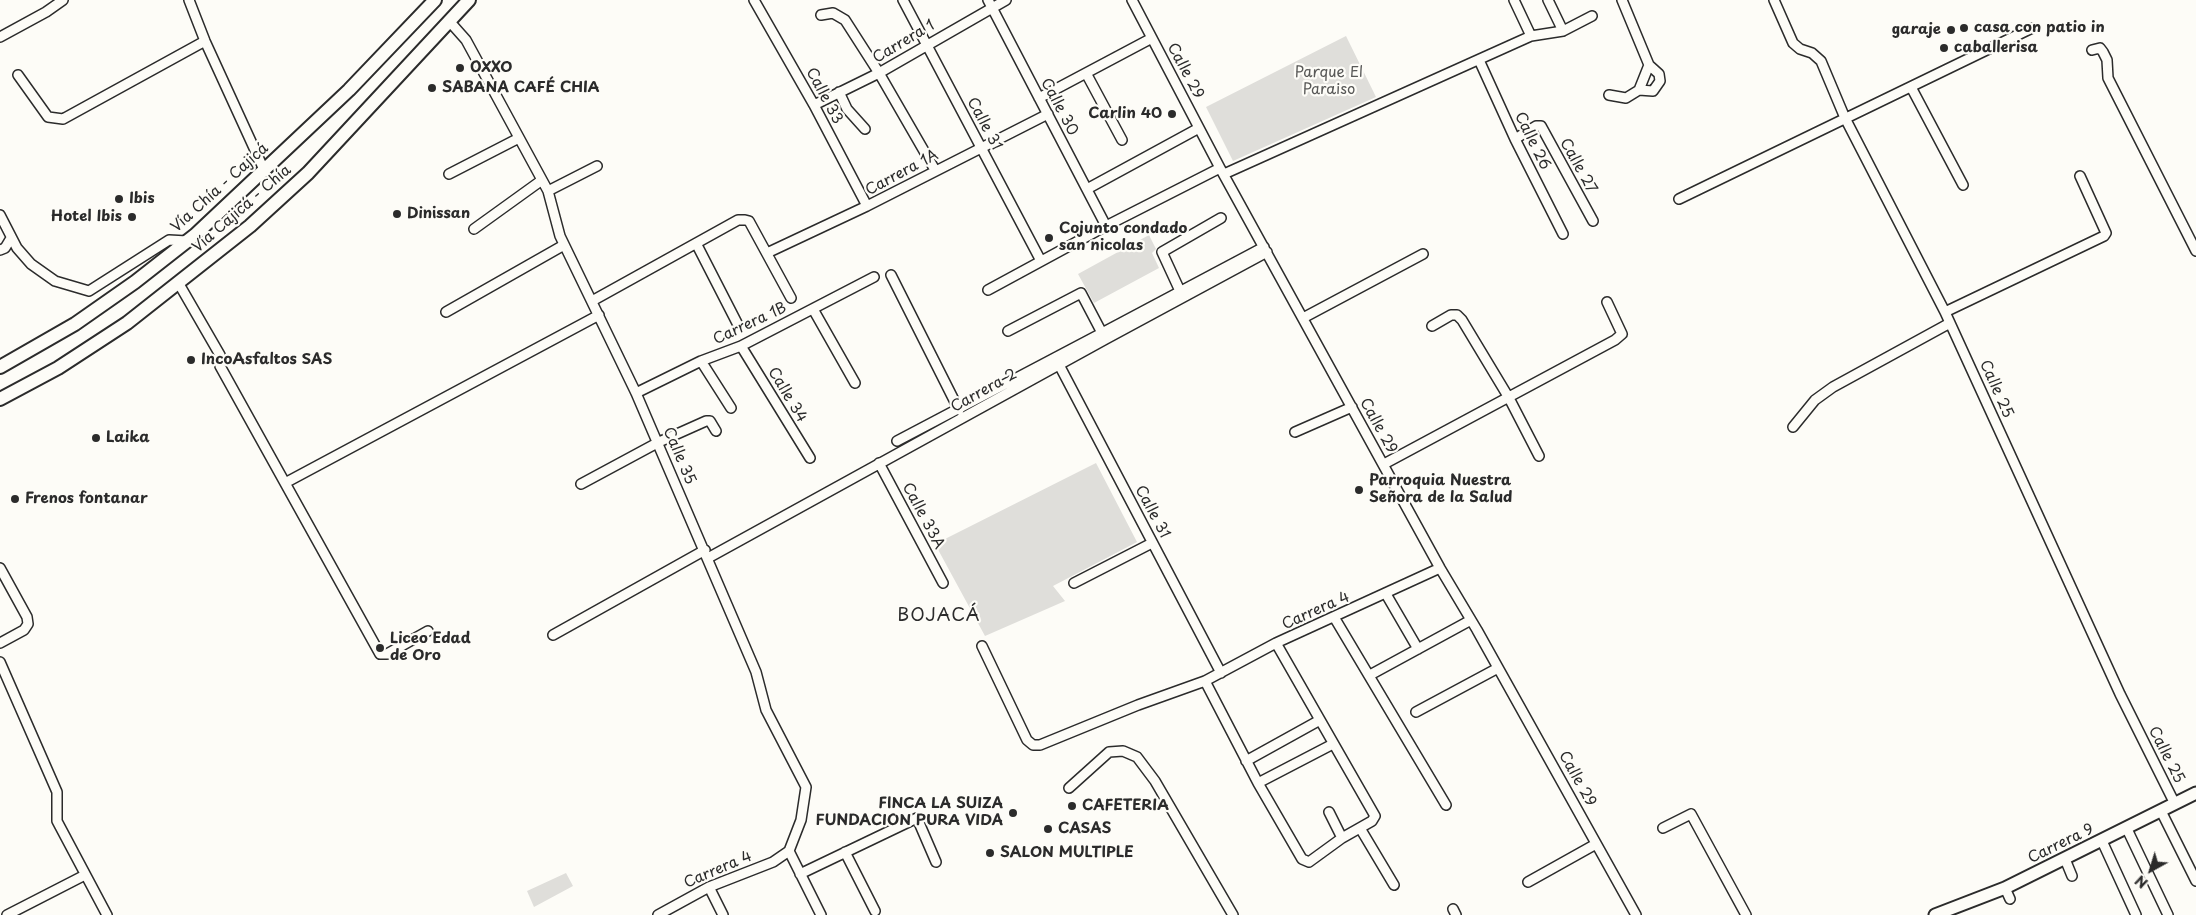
<!DOCTYPE html>
<meta charset="utf-8">
<style>
body{margin:0}
#map{position:relative;width:2196px;height:915px;overflow:hidden;background:#fdfcf7;font-family:"Playpen Sans",sans-serif}
canvas{display:block}
.north{position:absolute;left:2126px;top:845px;width:50px;height:50px;-webkit-text-stroke:4px #fdfcf7;paint-order:stroke;rotate:219deg;font-size:14px;font-weight:700;line-height:20px;text-align:center;color:#2b2b2b}
.north::after{content:'';display:block;margin:auto;width:18px;height:22px;background:#2b2b2b;clip-path:polygon(50% 0,100% 100%,50% 72%,0 100%)}
</style>
<div id="map">
<canvas width="2196" height="915"></canvas>
<div class="north">N</div>
</div>
<script>
const ctx = document.querySelector('canvas').getContext('2d');
ctx.lineJoin = 'round';
function fill(path, color) { ctx.fillStyle = color; ctx.fill(path, 'evenodd'); }
const toPath = rows => new Path2D(rows.map(r => 'M' + r).join(''));
function strokePath(path, color, width, dash) { ctx.strokeStyle = color; ctx.lineWidth = width; ctx.lineCap = dash ? 'butt' : 'round'; ctx.setLineDash(dash || []); ctx.stroke(path); }
function label(font, color, halo, rows, align = 'center') {
  ctx.font = font + ' "Playpen Sans",sans-serif'; ctx.lineWidth = 4.5; ctx.setLineDash([]); ctx.textBaseline = 'middle'; ctx.strokeStyle = halo; ctx.fillStyle = color; for (const [text, x, y, turn = 0] of rows) {
    ctx.save(); ctx.translate(x, y); ctx.rotate((+turn || 0) * Math.PI / 180); ctx.textAlign = isNaN(turn) ? turn : align; if (halo) ctx.strokeText(text, 0, 0); ctx.fillText(text, 0, 0); ctx.restore();
  }
}
const green = toPath([
 [1346,36,1376,97,1233,161,1206,107],
 [1149,235,1156,249,1152,253,1159,268,1094,303,1078,274],
 [1096,463,1137,542,1053,586,1065,601,985,636,935,544],
 [566,873,573,886,534,907,527,891]
]);
const minor = toPath([
 [189,0,205,41,265,172],
 [754,0,814,105,867,206],
 [903,0,1041,261],
 [988,0,1106,226],
 [1132,0,1220,168,1440,568,1477,630,1636,915],
 [1514,0,1531,36],
 [1548,0,1563,31],
 [1774,0,1793,43,1800,49,1812,53,1821,61,1845,118,1945,312,2120,694,2175,804],
 [821,15,833,13,845,20,879,73,935,170],
 [450,22,466,40,548,191,560,236,636,393,756,672,766,710,806,787,801,820,789,851,773,862,709,887,658,915],
 [0,37,46,12,63,0],
 [2092,50,2100,48,2103,52,2107,60,2108,78,2196,251],
 [1479,60,1515,139,1563,234],
 [1086,73,1122,140],
 [18,75,48,117,63,119,205,41],
 [1911,87,1963,185],
 [1639,90,1653,91,1660,81,1659,74,1649,65],
 [839,92,847,109,865,129],
 [1609,95,1626,98,1639,90,1649,65,1622,0],
 [1039,98,1152,38],
 [814,105,879,73,1006,0],
 [1515,139,1536,126,1541,126,1593,221],
 [449,174,519,138],
 [1224,174,1531,36,1563,31,1592,16],
 [1087,189,1199,128],
 [548,191,597,166],
 [1679,199,2032,28],
 [0,215,17,248,31,264,55,281,89,291,169,240,187,241],
 [474,229,542,180],
 [697,245,737,323],
 [0,250,5,248,11,238],
 [767,253,867,206,1048,114],
 [891,275,959,410],
 [179,284,220,355,220,366,380,654,387,654,428,631],
 [988,290,1106,226,1220,168],
 [1180,291,1162,252,1221,218],
 [592,301,738,220,745,220,749,221,791,298],
 [813,309,855,383],
 [446,312,564,245],
 [1945,312,2104,236,2106,233,2080,176],
 [1303,318,1423,254],
 [1432,326,1451,315,1457,315,1462,320,1509,398,1539,456],
 [1104,340,1267,252],
 [741,346,810,458],
 [1056,359,1221,673],
 [701,361,731,408],
 [636,393,701,361,741,346,874,277],
 [1793,427,1815,400,1833,387,1950,323],
 [1295,432,1352,407],
 [897,441,1102,333,1081,293,1008,331],
 [879,463,943,583],
 [1384,464,1615,340,1622,334,1607,302],
 [285,483,599,315],
 [581,484,659,442,706,421,710,421,716,431],
 [708,558,1104,340,1102,333,1264,247],
 [0,568,27,617,28,624,24,630,0,643],
 [1074,583,1152,543],
 [1386,594,1418,649],
 [1334,617,1446,805],
 [553,635,705,550],
 [982,646,1027,740,1033,745,1040,745,1138,705,1205,681,1276,643,1440,568],
 [0,662,57,792,57,821,107,915],
 [1370,675,1471,620],
 [1205,681,1258,783,1302,859,1309,862,1342,838,1372,821,1375,816,1276,643],
 [1416,712,1498,668],
 [1246,761,1320,720],
 [1258,783,1333,744],
 [1069,788,1109,752,1123,751,1137,757,1155,781,1233,915],
 [2161,811,2196,881],
 [1329,812,1342,838],
 [1360,828,1394,885],
 [1663,828,1691,814,1746,915],
 [2127,829,2168,915],
 [2102,841,2136,915],
 [789,851,821,915],
 [845,852,875,911],
 [2065,859,2072,876],
 [800,874,917,818,936,862],
 [1528,882,1596,844],
 [709,887,723,915],
 [2005,888,2010,899],
 [1453,909,1456,915],
 [7,915,85,875]
]);
const major = toPath([
 [1935,915,2005,888,2196,793]
]);
const highway = toPath([
 [0,367,75,324,135,282,195,235,349,90,435,0],
 [0,399,58,368,127,323,250,226,308,173,469,0]
]);
const markers = [
 [1964,28,5,"#2b2b2b"],
 [1951,30,5,"#2b2b2b"],
 [1944,48,5,"#2b2b2b"],
 [460,68,5,"#2b2b2b"],
 [432,88,5,"#2b2b2b"],
 [1172,114,5,"#2b2b2b"],
 [119,199,5,"#2b2b2b"],
 [397,214,5,"#2b2b2b"],
 [132,217,5,"#2b2b2b"],
 [1049,238,5,"#2b2b2b"],
 [191,360,5,"#2b2b2b"],
 [96,438,5,"#2b2b2b"],
 [1359,490,5,"#2b2b2b"],
 [15,499,5,"#2b2b2b"],
 [380,648,5,"#2b2b2b"],
 [1072,806,5,"#2b2b2b"],
 [1013,813,5,"#2b2b2b"],
 [1048,829,5,"#2b2b2b"],
 [990,853,5,"#2b2b2b"]
];
const poiNames = [
 ["casa con patio in",1974,28],
 ["garaje",1941,30,"right"],
 ["caballerisa",1954,48],
 ["OXXO",470,68],
 ["SABANA CAFÉ CHIA",442,88],
 ["Carlin 40",1162,114,"right"],
 ["Ibis",129,199],
 ["Dinissan",407,214],
 ["Hotel Ibis",122,217,"right"],
 ["Cojunto condado",1059,229],
 ["san nicolas",1059,246],
 ["IncoAsfaltos SAS",201,360],
 ["Laika",106,438],
 ["Parroquia Nuestra",1369,481],
 ["Señora de la Salud",1369,498],
 ["Frenos fontanar",25,499],
 ["Liceo Edad",390,639],
 ["de Oro",390,656],
 ["FINCA LA SUIZA",1003,804,"right"],
 ["FUNDACION PURA VIDA",1003,821,"right"],
 ["CAFETERIA",1082,806],
 ["CASAS",1058,829],
 ["SALON MULTIPLE",1000,853]
];
const streetNames = [
 ["Carrera 1",904,42,-31],
 ["Calle 29",1185,71,62],
 ["Calle 33",824,96,62],
 ["Calle 30",1059,107,62],
 ["Calle 31",984,124,62],
 ["Calle 26",1532,141,64],
 ["Calle 27",1578,166,61],
 ["Carrera 1A",902,173,-28],
 ["Vía Chía - Cajicá",220,188,-42],
 ["Vía Cajicá - Chía",242,209,-41],
 ["Carrera 1B",750,324,-25],
 ["Calle 25",1996,389,66],
 ["Carrera 2",984,391,-29],
 ["Calle 34",787,395,59],
 ["Calle 29",1378,426,61],
 ["Calle 35",679,456,67],
 ["Calle 31",1152,512,62],
 ["Calle 33A",923,516,62],
 ["Carrera 4",1316,611,-24],
 ["Calle 25",2166,755,63],
 ["Calle 29",1577,779,61],
 ["Carrera 9",2061,844,-26],
 ["Carrera 4",718,870,-23]
];
const parkNames = [
 ["Parque El",1329,73],
 ["Paraiso",1329,90]
];
const quarterNames = [
 ["BOJACÁ",939,616]
];
fill(green, '#dfdeda');
strokePath(minor, '#2b2b2b', 12);
strokePath(major, '#2b2b2b', 15);
strokePath(highway, '#2b2b2b', 16);
strokePath(minor, '#fdfcf7', 9);
strokePath(major, '#fdfcf7', 11);
strokePath(highway, '#fdfcf7', 12);
for (const [x, y, r, color] of markers) { const dot = new Path2D(); dot.arc(x, y, r, 0, 2 * Math.PI); ctx.fillStyle = color; ctx.fill(dot); strokePath(dot, '#fdfcf7', 2); }
label('bold 15px', '#2b2b2b', '#fdfcf7', poiNames, 'left');
label('15px', '#2b2b2b', '#fdfcf7', streetNames);
label('15px', '#585857', '#fdfcf7', parkNames);
ctx.letterSpacing = '1px';
label('18px', '#2b2b2b', '#fdfcf7', quarterNames);
ctx.letterSpacing = '0px';
</script>
